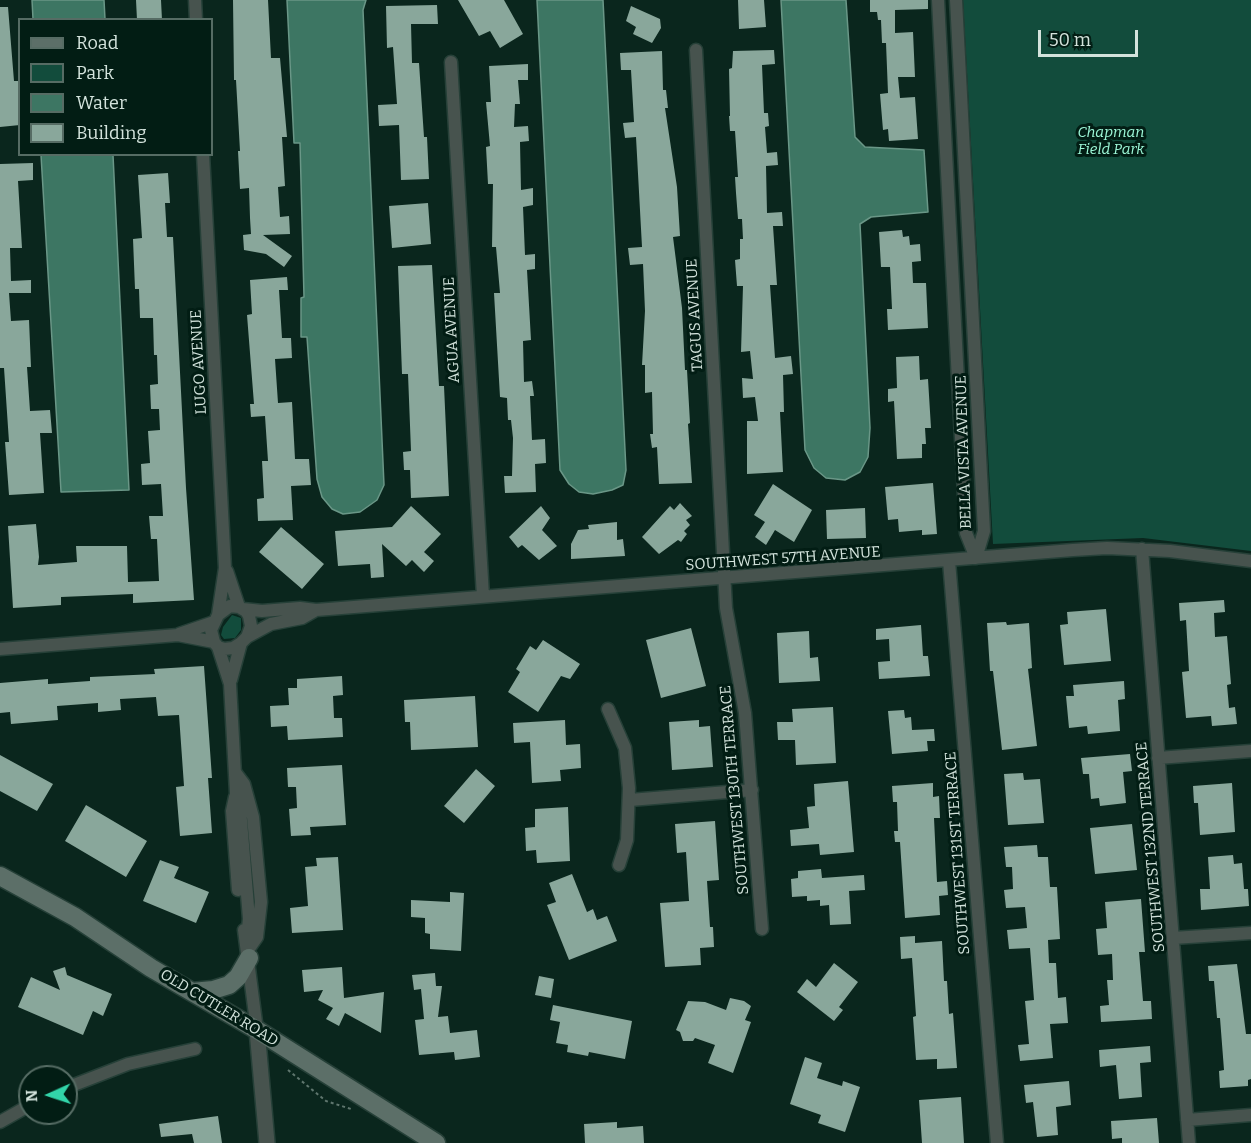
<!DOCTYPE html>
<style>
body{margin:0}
#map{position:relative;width:1251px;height:1143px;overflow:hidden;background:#0a261d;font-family:Bitter,serif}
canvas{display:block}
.legend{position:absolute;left:18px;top:18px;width:195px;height:138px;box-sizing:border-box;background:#021d14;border:2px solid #566c64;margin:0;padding:8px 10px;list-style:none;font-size:18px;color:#d3e3dc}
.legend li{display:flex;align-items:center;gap:12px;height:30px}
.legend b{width:30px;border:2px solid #566c64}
.north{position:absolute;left:18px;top:1065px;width:60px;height:60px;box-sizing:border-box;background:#021d14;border:2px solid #566c64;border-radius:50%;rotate:267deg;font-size:16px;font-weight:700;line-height:24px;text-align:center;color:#d3e3dc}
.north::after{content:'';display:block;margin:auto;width:21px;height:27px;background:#32d4a9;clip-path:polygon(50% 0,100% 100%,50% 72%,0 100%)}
.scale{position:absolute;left:1038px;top:30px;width:100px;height:27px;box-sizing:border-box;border:3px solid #d3e3dc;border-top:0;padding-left:8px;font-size:18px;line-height:21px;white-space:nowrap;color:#d3e3dc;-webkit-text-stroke:4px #021d14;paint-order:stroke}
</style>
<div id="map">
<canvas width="1251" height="1143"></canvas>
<ul class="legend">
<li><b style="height:8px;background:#5c6f68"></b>Road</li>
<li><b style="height:16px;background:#124c3c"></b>Park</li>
<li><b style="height:16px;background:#3d7663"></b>Water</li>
<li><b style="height:16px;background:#89a79b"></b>Building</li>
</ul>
<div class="north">N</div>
<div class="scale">50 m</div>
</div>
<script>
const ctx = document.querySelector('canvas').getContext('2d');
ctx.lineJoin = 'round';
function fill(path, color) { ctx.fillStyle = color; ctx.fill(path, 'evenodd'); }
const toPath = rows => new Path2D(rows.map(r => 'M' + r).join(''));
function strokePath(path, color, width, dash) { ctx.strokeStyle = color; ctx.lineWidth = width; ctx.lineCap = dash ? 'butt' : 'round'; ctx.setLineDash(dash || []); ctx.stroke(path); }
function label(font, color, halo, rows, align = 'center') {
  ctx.font = font + ' Bitter,serif'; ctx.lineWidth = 6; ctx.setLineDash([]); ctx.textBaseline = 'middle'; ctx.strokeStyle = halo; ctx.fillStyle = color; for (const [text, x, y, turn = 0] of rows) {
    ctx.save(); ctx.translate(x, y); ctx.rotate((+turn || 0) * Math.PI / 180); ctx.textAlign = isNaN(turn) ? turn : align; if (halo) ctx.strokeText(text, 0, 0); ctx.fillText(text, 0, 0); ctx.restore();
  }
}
const green = toPath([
 [963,0,1251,0,1251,551,1143,538,993,544],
 [232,615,241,618,241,630,235,638,224,639,221,635,223,627]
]);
const water = toPath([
 [32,0,104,0,105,19,33,19,32,0],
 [287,0,366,0,363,10,384,485,377,500,360,512,343,514,332,509,322,497,317,479,307,337,301,337,301,298,304,297,300,143,294,143,287,0],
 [537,0,603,0,626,470,623,485,612,490,593,494,579,492,569,484,560,470,537,0],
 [781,0,846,0,855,137,865,147,924,150,928,212,871,217,860,224,870,428,868,457,860,472,845,480,826,478,814,468,805,450,781,0],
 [41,155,113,155,129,490,61,492,41,155]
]);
const building = toPath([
 [136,0,161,0,162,20,137,20],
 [233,0,268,0,271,58,280,58,287,137,282,137,285,186,278,187,280,217,289,216,290,234,263,235,292,256,284,267,266,254,244,250,243,235,251,234,250,218,249,188,240,189,238,151,240,151,236,80,234,80],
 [458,0,504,0,523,34,500,48,490,31,479,36],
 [738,0,764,0,766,27,739,29],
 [870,0,928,0,928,9,895,10,895,33,913,32,915,77,898,77,900,98,915,97,918,139,889,141,888,129,883,130,880,94,888,93,886,43,882,43,881,20,878,20,877,12,870,12],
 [437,5,438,24,411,24,412,63,419,63,424,137,427,137,429,179,401,180,399,125,379,126,378,105,397,104,393,47,387,48,386,6],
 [631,6,660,19,661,28,652,43,633,34,636,27,626,21],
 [0,7,8,7,14,81,20,81,20,125,0,127],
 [774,50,775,64,762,65,764,113,768,113,769,126,765,127,767,153,777,152,778,165,766,166,767,213,782,212,783,226,773,226,777,285,770,285,775,358,791,356,793,374,783,375,784,412,780,412,783,472,747,474,747,421,758,421,755,397,743,398,742,378,753,379,750,351,741,352,743,286,737,286,735,260,740,259,740,239,743,239,742,219,738,219,736,193,735,177,738,177,735,131,730,131,729,116,730,116,729,69,732,68,733,51],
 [662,51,663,90,666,90,668,108,665,108,677,187,680,236,673,237,682,308,685,370,687,370,690,423,688,424,692,483,659,484,657,447,652,448,650,434,653,434,652,392,645,393,645,365,642,365,645,311,643,264,630,265,628,248,642,247,636,137,625,138,623,123,634,122,631,70,621,70,620,53],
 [528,64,528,80,518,80,520,104,515,104,514,127,528,126,529,141,520,142,521,190,533,188,533,205,523,207,525,255,535,254,535,269,527,270,531,340,523,341,524,382,532,381,534,396,530,396,532,440,545,439,546,463,535,464,536,492,505,493,504,476,512,476,513,438,511,420,508,420,507,398,500,397,494,293,500,293,496,247,492,247,493,184,488,184,486,147,490,146,486,102,491,102,489,66],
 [33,163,33,180,18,181,22,248,10,248,11,281,31,280,31,293,9,293,11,321,29,320,31,367,27,367,30,411,50,410,52,433,40,433,44,493,9,495,5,442,9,442,4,368,0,368,0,164],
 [168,173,170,203,165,203,167,237,173,237,186,488,194,600,133,603,133,594,61,597,61,605,13,608,8,526,36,524,39,557,38,565,77,562,76,546,127,546,128,582,159,581,157,539,151,539,149,516,163,516,161,484,142,485,141,464,150,463,148,431,160,430,159,409,151,409,150,385,158,384,157,355,154,355,153,318,140,318,139,289,135,289,133,239,142,238,138,175],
 [428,203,431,244,392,248,389,206],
 [902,230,903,237,909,236,910,245,920,244,921,261,912,262,913,283,926,283,928,328,888,330,887,309,892,309,890,267,881,267,879,232],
 [432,265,439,386,444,386,449,496,411,498,410,470,404,470,403,452,411,451,408,374,402,374,398,266],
 [287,277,288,290,279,290,282,338,291,338,292,358,275,359,278,403,292,402,295,459,309,459,311,485,291,486,293,520,258,521,257,499,264,498,262,461,268,461,265,416,251,417,250,404,254,404,247,315,252,314,250,280],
 [919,356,920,380,928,379,931,428,925,428,926,444,922,444,922,458,897,459,894,401,888,402,888,389,897,388,896,357],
 [933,483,937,534,922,535,922,530,899,532,898,519,888,520,885,487],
 [773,484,812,510,794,542,775,530,766,545,755,537,765,522,754,515],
 [680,503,692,516,686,520,690,525,684,531,687,534,681,542,678,540,659,554,642,537,670,506,674,510],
 [411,506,441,534,424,552,434,561,424,572,412,560,406,566,382,544,384,577,371,578,370,564,338,566,335,531,392,527],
 [541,506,550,518,542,530,557,546,539,560,522,545,518,548,509,537],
 [865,508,866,538,827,539,826,510],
 [617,522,617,540,623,539,625,556,571,559,571,544,578,530,589,529,588,525],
 [281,527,324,564,302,589,259,552],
 [1224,600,1225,612,1214,613,1215,637,1227,636,1231,684,1227,685,1229,708,1235,707,1237,724,1212,726,1211,716,1186,718,1182,672,1189,671,1186,620,1180,621,1179,603],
 [1106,609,1111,661,1064,665,1060,625,1068,624,1067,612],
 [1006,622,1007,625,1029,623,1032,668,1028,669,1037,746,1002,750,993,671,990,671,987,623],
 [921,625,923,656,928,656,930,676,879,679,878,662,890,661,889,639,876,640,876,629],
 [691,628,706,686,661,698,646,640],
 [809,631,810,658,818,657,820,681,779,683,777,633],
 [543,640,580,664,570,679,561,676,538,712,508,692,520,672,516,669,530,646,536,650],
 [204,666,212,778,208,778,212,833,180,836,176,787,184,786,179,715,158,716,156,697,120,699,121,710,98,712,98,703,57,706,58,720,11,724,10,712,0,713,0,683,48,679,48,684,90,681,90,677,155,674,154,669],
 [342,676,343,695,333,696,334,718,342,718,343,737,288,740,287,726,271,727,270,706,289,705,288,688,297,688,297,679],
 [1124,681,1125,699,1118,700,1120,731,1088,734,1087,726,1069,728,1066,696,1074,696,1073,685],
 [475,696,478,747,411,750,410,722,405,722,404,700],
 [833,707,836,763,796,765,795,740,778,740,777,722,793,722,792,709],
 [904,710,905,718,911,717,912,730,934,729,935,741,927,741,928,751,892,754,888,711],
 [565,720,566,745,580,744,581,768,560,770,561,781,532,783,530,742,514,743,513,723],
 [699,720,699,727,710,726,713,767,672,770,669,722],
 [1130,754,1132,771,1123,772,1126,803,1100,806,1099,798,1091,799,1089,774,1083,774,1081,758],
 [0,755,53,784,37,811,0,791],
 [342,765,346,825,310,827,311,835,291,836,289,809,297,808,296,787,288,787,287,768],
 [476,769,495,786,464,823,444,806],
 [1023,773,1024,780,1040,779,1044,823,1008,825,1004,774],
 [848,781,854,852,820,855,819,844,791,846,790,830,809,828,807,807,815,806,814,784],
 [933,783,933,797,939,796,940,818,934,818,937,882,947,881,948,895,939,896,940,915,905,918,900,842,895,842,894,831,898,831,897,802,893,802,892,786],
 [1232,783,1235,832,1200,835,1198,803,1194,803,1193,786],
 [86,805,147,841,126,877,65,841],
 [568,807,570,861,537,863,536,850,526,851,525,828,535,827,535,809],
 [715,821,719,880,707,881,710,927,713,927,714,947,700,948,701,965,665,967,660,903,689,901,686,852,677,853,675,824],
 [1132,824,1137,870,1095,874,1090,828],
 [1037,845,1038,857,1048,857,1050,887,1057,887,1060,939,1048,940,1049,963,1056,963,1058,998,1066,997,1068,1023,1050,1024,1053,1058,1020,1061,1018,1045,1029,1044,1025,1001,1034,1000,1030,948,1009,949,1007,930,1027,928,1025,907,1006,908,1004,890,1013,889,1012,867,1006,867,1004,847],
 [1233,855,1234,864,1242,863,1244,889,1248,889,1249,906,1201,910,1200,889,1210,889,1208,857],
 [338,857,343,930,292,933,290,908,308,906,305,867,317,866,316,858],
 [160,860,179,867,174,878,209,892,196,923,143,901],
 [821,869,822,878,864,875,865,890,849,891,851,924,830,925,829,905,820,906,820,900,807,901,807,896,792,897,791,879,798,878,798,871],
 [572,874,587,912,593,909,597,920,607,916,617,941,569,960,547,905,556,902,549,883],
 [450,892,464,893,461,951,430,949,430,934,425,933,425,918,411,917,411,900,450,902],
 [1141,899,1145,952,1139,952,1143,1001,1151,1001,1152,1019,1101,1022,1100,1006,1109,1005,1107,980,1113,980,1112,954,1098,955,1096,929,1107,928,1105,902],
 [915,936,915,943,942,941,944,981,947,981,949,1014,953,1013,957,1068,937,1069,937,1059,916,1060,913,1017,916,1016,912,958,901,959,900,937],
 [834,963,858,982,839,1007,843,1010,834,1021,797,992,807,979,816,987],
 [1237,964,1246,1034,1251,1034,1251,1079,1248,1080,1248,1086,1220,1088,1219,1071,1224,1070,1220,1018,1217,1018,1214,981,1209,981,1208,966],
 [65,967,67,975,112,994,103,1016,93,1011,83,1035,18,1007,31,977,60,990,53,971],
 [342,967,344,998,384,992,381,1033,345,1013,339,1026,326,1019,333,1008,318,1000,323,990,304,992,302,970],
 [435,973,436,986,442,986,438,1017,448,1016,450,1033,477,1030,480,1057,455,1060,454,1052,419,1055,415,1020,424,1019,421,989,414,990,412,975],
 [539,976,554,979,551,998,535,995],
 [730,998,744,1001,751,1006,745,1020,751,1022,733,1073,708,1063,715,1045,695,1038,693,1041,683,1041,680,1032,676,1030,688,1001,705,1002,726,1010],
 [553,1005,632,1021,625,1059,589,1052,588,1056,567,1052,568,1045,556,1043,560,1022,550,1020],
 [1150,1046,1151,1062,1140,1063,1142,1097,1119,1099,1116,1065,1100,1067,1099,1050],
 [805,1057,822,1063,817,1078,842,1086,843,1081,860,1087,845,1132,818,1123,821,1115,790,1104],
 [1069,1081,1071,1105,1056,1107,1058,1135,1037,1137,1033,1102,1026,1103,1024,1085],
 [961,1097,964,1143,922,1143,919,1100],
 [218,1116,222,1143,194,1143,192,1134,161,1137,159,1124],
 [1157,1118,1159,1143,1122,1143,1122,1138,1112,1139,1111,1121],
 [617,1122,617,1128,643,1126,644,1143,585,1143,584,1124]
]);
const path = toPath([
 [288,1070,326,1101,351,1109]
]);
const minor = toPath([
 [195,0,196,20],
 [938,0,966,533,976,558],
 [956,0,984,531,976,558],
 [696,50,726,608,745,713,762,929],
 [451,62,483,596],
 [203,154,225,568,218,615],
 [1142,549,1189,1143],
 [949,561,997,1143],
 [227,571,239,607],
 [230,606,239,607,246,611,249,616,251,626,247,637,241,643,233,648,224,649,218,647,214,642,211,630,218,615,230,606],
 [243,609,262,611,300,608,316,610,1073,550,1107,548,1170,551,1251,561],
 [179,634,214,622],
 [247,637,271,624,302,618,316,610],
 [218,647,230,684,236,793,240,808,249,919,247,937],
 [0,649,178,635,214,642],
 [231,680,241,643],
 [608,709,625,748,629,788,627,840,619,865],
 [1158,758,1251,751],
 [235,772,244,784,253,817,261,902,257,937,248,950],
 [235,797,232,811,238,890],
 [630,800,752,790],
 [244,930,257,1030],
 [1173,938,1251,933],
 [66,1088,128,1064,195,1049],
 [1187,1120,1251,1115],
 [0,1122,30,1105]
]);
const tertiary = toPath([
 [257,1030,267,1143]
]);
const secondary = toPath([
 [0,876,75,917,151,968,257,1030,436,1143],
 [192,992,213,990,229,985,238,977,249,958]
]);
const parkNames = [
 ["Chapman",1111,133],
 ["Field Park",1111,150]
];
const streetNames = [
 ["TAGUS AVENUE",695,315,-93],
 ["AGUA AVENUE",452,330,-93],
 ["LUGO AVENUE",199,362,-93],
 ["BELLA VISTA AVENUE",964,452,-92],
 ["SOUTHWEST 57TH AVENUE",783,559,-4],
 ["SOUTHWEST 130TH TERRACE",735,790,-95],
 ["SOUTHWEST 132ND TERRACE",1151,847,-95],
 ["SOUTHWEST 131ST TERRACE",958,853,-94],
 ["OLD CUTLER ROAD",219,1008,31]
];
fill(green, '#124c3c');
fill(water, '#3d7663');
strokePath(water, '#6a9787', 1.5);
fill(building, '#89a79b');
strokePath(minor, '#264038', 15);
strokePath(tertiary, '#264038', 18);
strokePath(secondary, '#264038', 21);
strokePath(path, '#5f766e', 2, [3, 3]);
strokePath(minor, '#47534e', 12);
strokePath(tertiary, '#47534e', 15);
strokePath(secondary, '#5c6f68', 18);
label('italic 15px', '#9cf7d7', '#021d14', parkNames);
label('15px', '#d3e3dc', '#021d14', streetNames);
</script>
